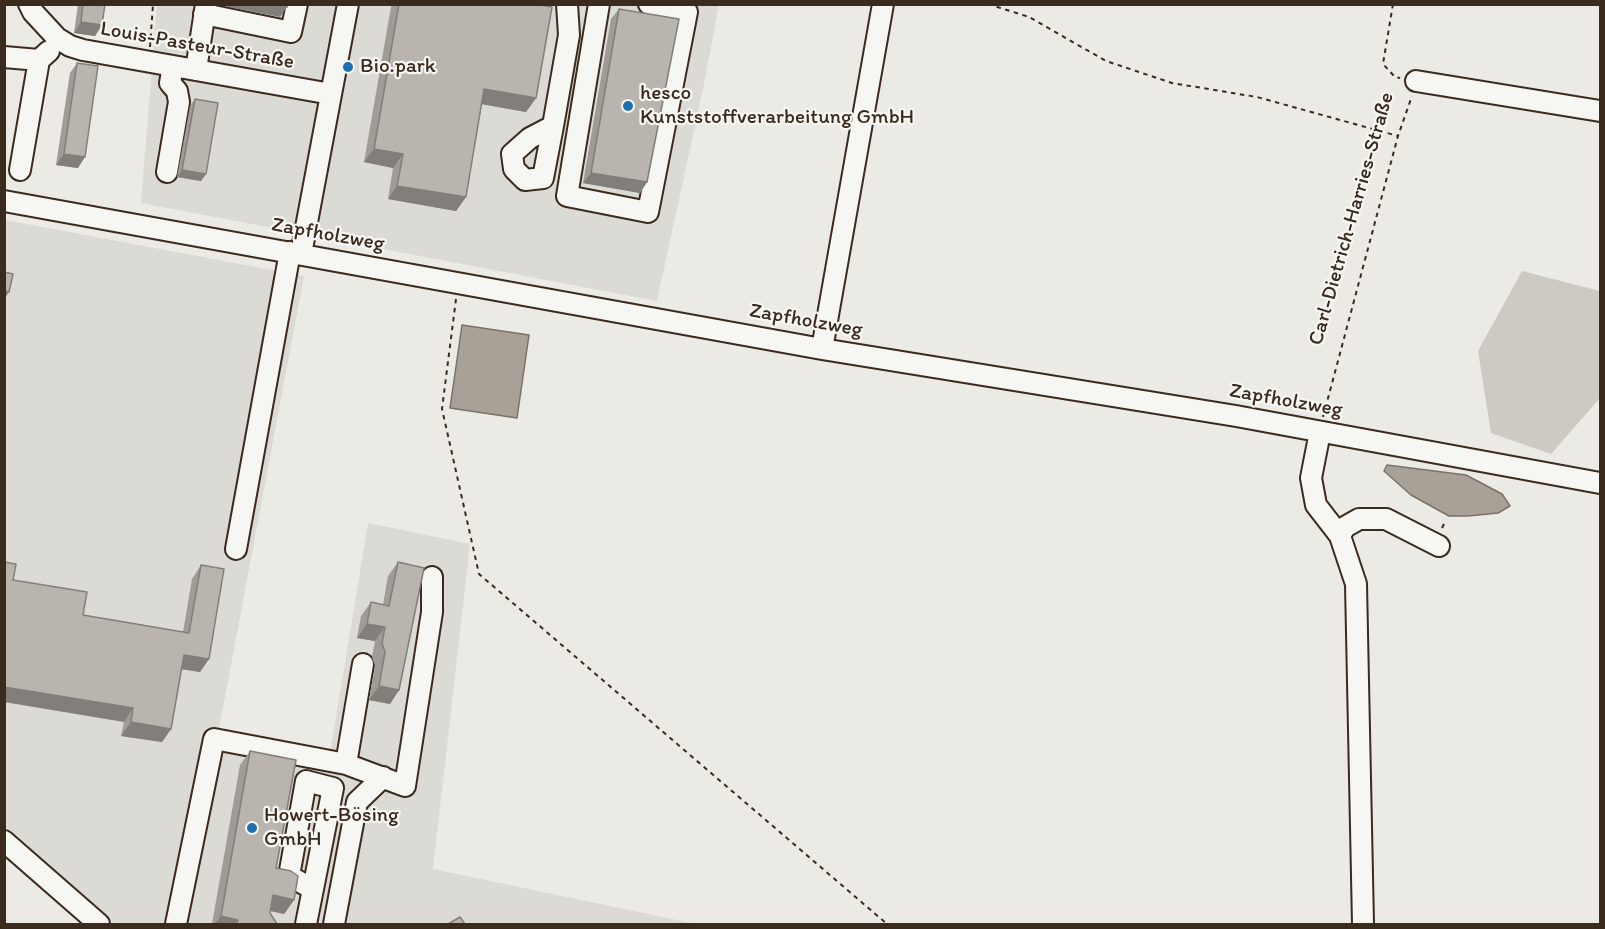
<!DOCTYPE html>
<meta charset="utf-8">
<style>
body{margin:0}
#map{position:relative;width:1605px;height:929px;overflow:hidden;background:#ebeae5;font-family:Itim,sans-serif}
canvas{display:block}
.frame{position:absolute;inset:0;border:6px solid #3b2a1e;pointer-events:none}
</style>
<div id="map">
<canvas width="1605" height="929"></canvas>
<div class="frame"></div>
</div>
<script>
const ctx = document.querySelector('canvas').getContext('2d');
ctx.lineJoin = 'round';
function fill(path, color) { ctx.fillStyle = color; ctx.fill(path, 'evenodd'); }
const toPath = rows => new Path2D(rows.map(r => 'M' + r).join(''));
function strokePath(path, color, width, dash) { ctx.strokeStyle = color; ctx.lineWidth = width; ctx.lineCap = dash ? 'butt' : 'round'; ctx.setLineDash(dash || []); ctx.stroke(path); }
function label(font, color, halo, rows, align = 'center') {
  ctx.font = font + ' Itim,sans-serif'; ctx.lineWidth = 4.5; ctx.setLineDash([]); ctx.textBaseline = 'middle'; ctx.strokeStyle = halo; ctx.fillStyle = color; for (const [text, x, y, turn = 0] of rows) {
    ctx.save(); ctx.translate(x, y); ctx.rotate((+turn || 0) * Math.PI / 180); ctx.textAlign = isNaN(turn) ? turn : align; if (halo) ctx.strokeText(text, 0, 0); ctx.fillText(text, 0, 0); ctx.restore();
  }
}
const built = toPath([
 [157,5,719,5,704,84,657,301,141,203],
 [5,220,304,276,219,729,330,754,368,523,470,544,433,869,696,924,115,924,5,827]
]);
const green = toPath([
 [1522,271,1600,291,1600,398,1551,454,1491,433,1478,351]
]);
const water = toPath([
 [462,325,529,335,517,418,450,408,462,325],
 [1387,465,1466,475,1502,494,1510,506,1498,513,1468,516,1449,516,1411,495,1384,471,1387,465]
]);
const path = toPath([
 [988,4,1029,17,1106,61,1172,83,1257,97,1398,136],
 [1393,4,1383,64,1395,77,1400,78],
 [150,47,153,4],
 [280,233,290,228],
 [322,234,329,236,333,243],
 [456,299,442,409,479,574,887,924],
 [1323,417,1398,136,1412,96],
 [1442,528,1446,520]
]);
const minor = toPath([
 [29,4,33,12,57,38,70,46,83,50,331,94],
 [599,4,567,196,648,212,687,12,649,4],
 [204,14,291,32,297,4],
 [4,57,39,60,49,51],
 [196,70,206,4],
 [1416,81,1600,111],
 [553,126,530,138,512,154,514,169,525,180,543,178,553,126,569,35,567,4],
 [20,170,39,60],
 [167,172,179,102,177,91,170,83,173,66],
 [4,201,822,349,1236,416,1600,483],
 [301,254,348,4],
 [822,349,883,4],
 [1320,432,1311,478,1316,505,1340,536,1356,584,1363,924],
 [1340,536,1345,527,1359,519,1386,519,1439,546],
 [236,549,290,252],
 [346,764,363,664],
 [4,841,99,924],
 [176,924,214,739,346,764,405,786,432,612,432,577],
 [306,924,313,889,333,788,306,781,289,876,313,889],
 [334,924,357,802,383,777]
]);
const wall = toPath([
 [78,4,105,4,102,25,95,36,74,33],
 [393,4,536,4,536,98,526,112,482,104,466,197,456,211,388,199,393,168,364,162,391,7],
 [619,9,647,182,640,193,583,183,611,19],
 [77,63,78,168,56,165,70,73],
 [195,99,201,181,177,177,190,106],
 [398,562,399,690,390,704,369,700,375,666,372,657,375,641,357,638,361,616,371,602,383,605,388,576],
 [201,565,209,659,200,672,181,669,171,729,162,742,121,736,124,722,13,580,83,615,183,632,192,579],
 [250,751,276,868,294,900,284,914,270,911,270,913,277,924,212,924,240,765]
]);
const shadedWall = toPath([
 [275,4,287,7,280,17,218,5],
 [81,22,102,25,95,36,74,33],
 [484,89,536,98,526,112,475,103],
 [374,149,403,154,393,168,364,162],
 [64,154,85,157,78,168,56,165],
 [182,170,206,174,201,181,177,177],
 [591,173,647,182,640,193,583,183],
 [397,186,466,197,456,211,388,199],
 [4,291,9,292,4,299],
 [367,624,385,627,375,641,357,638],
 [184,655,209,659,200,672,174,668],
 [379,686,399,690,390,704,369,700],
 [4,687,133,708,124,722,4,702],
 [131,722,171,729,162,742,121,736],
 [273,895,294,900,284,914,263,909],
 [221,916,238,920,234,924,215,924]
]);
const building = toPath([
 [83,4,105,4,102,25,81,22,83,4],
 [275,4,288,4,287,7,275,4],
 [399,4,536,4,552,7,536,98,484,89,466,197,397,186,403,154,374,149,399,4],
 [619,9,679,19,647,182,591,173,619,9],
 [77,63,98,66,85,157,64,154,77,63],
 [195,99,218,103,206,174,182,170,195,99],
 [4,272,13,274,9,292,4,291,4,272],
 [4,562,16,564,13,580,87,592,83,615,189,633,201,565,224,569,209,659,184,655,171,729,131,722,133,708,4,687,4,562],
 [398,562,424,568,399,690,379,686,385,652,382,643,385,627,367,624,371,602,389,606,398,562],
 [250,751,296,760,276,868,291,871,298,876,294,900,273,895,270,913,277,924,237,924,238,920,221,916,250,751],
 [460,917,465,924,448,924,460,917]
]);
const markers = [
 [348,67,6,"#1f6fb2"],
 [628,106,6,"#1f6fb2"],
 [252,828,6,"#1f6fb2"]
];
const streetNames = [
 ["Louis-Pasteur-Straße",197,46,10],
 ["Carl-Dietrich-Harries-Straße",1352,219,-74],
 ["Zapfholzweg",328,235,10],
 ["Zapfholzweg",806,321,10],
 ["Zapfholzweg",1286,401,10]
];
const poiNames = [
 ["Bio.park",360,67],
 ["hesco",640,94],
 ["Kunststoffverarbeitung GmbH",640,118],
 ["Howert-Bösing",264,816],
 ["GmbH",264,840]
];
fill(built, '#dcdad4');
fill(green, '#cdcac4');
fill(water, '#a8a198');
strokePath(water, '#7c7167', 1.5);
strokePath(minor, '#3b2a1e', 24);
strokePath(path, '#3b2a1e', 2, [4.5, 4.5]);
strokePath(minor, '#f6f6f2', 20);
fill(wall, '#a09b96');
fill(shadedWall, '#827e7a');
fill(building, '#bab4ae');
strokePath(building, '#827e7a', 1.5);
for (const [x, y, r, color] of markers) { const dot = new Path2D(); dot.arc(x, y, r, 0, 2 * Math.PI); ctx.fillStyle = color; ctx.fill(dot); strokePath(dot, '#f6f6f2', 2); }
label('21px', '#3b2a1e', '#f6f6f2', streetNames);
label('21px', '#3b2a1e', '#f6f6f2', poiNames, 'left');
</script>
